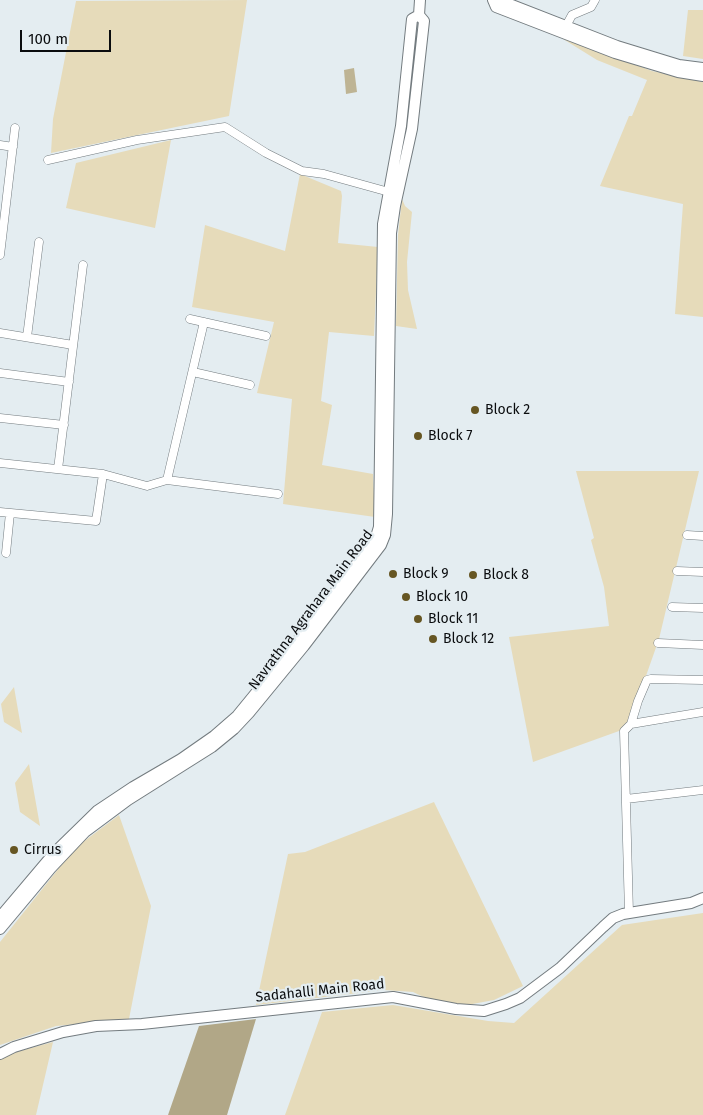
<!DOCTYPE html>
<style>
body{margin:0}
#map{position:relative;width:703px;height:1115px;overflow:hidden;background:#e4edf1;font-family:"Fira Sans",sans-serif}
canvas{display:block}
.scale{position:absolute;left:20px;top:30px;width:91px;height:22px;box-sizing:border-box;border:2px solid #0a0c0e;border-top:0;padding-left:6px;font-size:15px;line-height:18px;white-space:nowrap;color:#0a0c0e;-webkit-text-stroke:4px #e4edf1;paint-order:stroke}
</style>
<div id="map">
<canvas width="703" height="1115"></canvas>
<div class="scale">100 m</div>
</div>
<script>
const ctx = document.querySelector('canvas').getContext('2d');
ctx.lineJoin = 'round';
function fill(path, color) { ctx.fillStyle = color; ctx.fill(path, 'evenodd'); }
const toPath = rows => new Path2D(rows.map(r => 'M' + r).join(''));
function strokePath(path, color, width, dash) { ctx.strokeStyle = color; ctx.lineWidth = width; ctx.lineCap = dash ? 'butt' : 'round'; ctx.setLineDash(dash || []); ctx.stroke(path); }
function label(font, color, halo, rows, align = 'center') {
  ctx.font = font + ' "Fira Sans",sans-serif'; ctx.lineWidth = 4.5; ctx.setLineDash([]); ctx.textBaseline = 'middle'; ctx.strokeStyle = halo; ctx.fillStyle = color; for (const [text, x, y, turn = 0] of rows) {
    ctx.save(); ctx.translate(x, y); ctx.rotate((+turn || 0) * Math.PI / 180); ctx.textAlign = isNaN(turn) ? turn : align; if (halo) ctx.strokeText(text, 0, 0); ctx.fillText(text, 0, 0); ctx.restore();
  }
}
const green = toPath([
 [247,0,229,116,51,153,53,119,76,1],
 [688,10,703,10,703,59,683,56],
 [555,34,652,71,703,82,703,317,675,314,683,204,600,186,629,116,632,116,647,80,597,60],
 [171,140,155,228,66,208,76,163],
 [300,174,341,191,342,196,338,243,378,247,374,336,329,332,321,401,332,405,322,465,373,474,375,517,283,504,292,399,257,393,274,322,192,307,205,225,285,251],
 [402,199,405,206,412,212,407,262,408,290,417,329,396,326,398,235],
 [576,471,699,471,659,639,629,724,619,731,533,762,509,637,609,626,604,587,591,540,594,538],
 [14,687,22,733,4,722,1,704],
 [29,764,40,826,20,812,15,783],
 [434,802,523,986,494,1000,467,1005,458,1005,430,1000,413,992,384,990,256,1005,288,854,305,852],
 [119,815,151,906,129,1019,56,1026,0,1045,0,942,75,848],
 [703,913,703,1115,285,1115,322,1012,393,1005,488,1021,514,1023,622,925],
 [53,1042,36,1115,0,1115,0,1059,16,1052]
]);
const forest = toPath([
 [256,1019,227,1115,168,1115,199,1026]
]);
const water = toPath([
 [354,68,357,92,346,94,344,70]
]);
const street = toPath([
 [566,26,572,15,591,7,595,0],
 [0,145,13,147],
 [48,160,137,140,225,127,266,153,302,171,324,174,389,192],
 [0,255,15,128],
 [190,319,266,336],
 [0,333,73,345],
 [27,337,39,242],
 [193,372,250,385],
 [0,373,69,382],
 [0,418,64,425],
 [0,463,103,474,147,486,167,480,278,494],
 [58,469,83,265],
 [167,480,204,322],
 [0,512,96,521,103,474],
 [687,535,703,536],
 [6,553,10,513],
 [677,571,703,572],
 [672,607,703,608],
 [658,643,703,645],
 [631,724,703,712],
 [626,799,703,790],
 [629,913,624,731,631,724,638,701,647,680,651,679,703,680]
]);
const secondary = toPath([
 [493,0,496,7,615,53,678,72,703,76],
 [499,0,617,46,679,65,703,68],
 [0,917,55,852,97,811,133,787,181,759,214,736,237,716,282,661,375,540,379,527,383,224,401,126,412,19,419,15],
 [0,929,51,868,85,832,128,800,212,747,234,729,249,713,304,646,381,545,385,535,387,514,391,233,395,206,412,129,424,21,419,15,420,0],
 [0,1054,14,1047,63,1032,96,1026,142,1024,393,997,456,1009,484,1011,506,1004,520,998,560,968,603,927,613,918,623,914,691,903,703,898]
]);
const markers = [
 [475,410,5,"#665623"],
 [418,436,5,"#665623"],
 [393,574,5,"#665623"],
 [473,575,5,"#665623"],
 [406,597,5,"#665623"],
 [418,619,5,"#665623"],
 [433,639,5,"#665623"],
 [14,850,5,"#665623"]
];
const poiNames = [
 ["Block 2",485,410],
 ["Block 7",428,436],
 ["Block 9",403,574],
 ["Block 8",483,575],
 ["Block 10",416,597],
 ["Block 11",428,619],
 ["Block 12",443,639],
 ["Cirrus",24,850]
];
const streetNames = [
 ["Navrathna Agrahara Main Road",311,610,-53],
 ["Sadahalli Main Road",320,991,-6]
];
fill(green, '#e6dbba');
fill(forest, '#b1a787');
fill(water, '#beb494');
strokePath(street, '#737b7f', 9);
strokePath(secondary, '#737b7f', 12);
strokePath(street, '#fff', 8);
strokePath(secondary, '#fff', 10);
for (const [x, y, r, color] of markers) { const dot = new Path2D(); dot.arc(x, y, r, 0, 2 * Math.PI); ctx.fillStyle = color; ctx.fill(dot); strokePath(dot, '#e4edf1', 2); }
label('14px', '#0a0c0e', '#e4edf1', poiNames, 'left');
label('14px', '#0a0c0e', '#e4edf1', streetNames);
</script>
